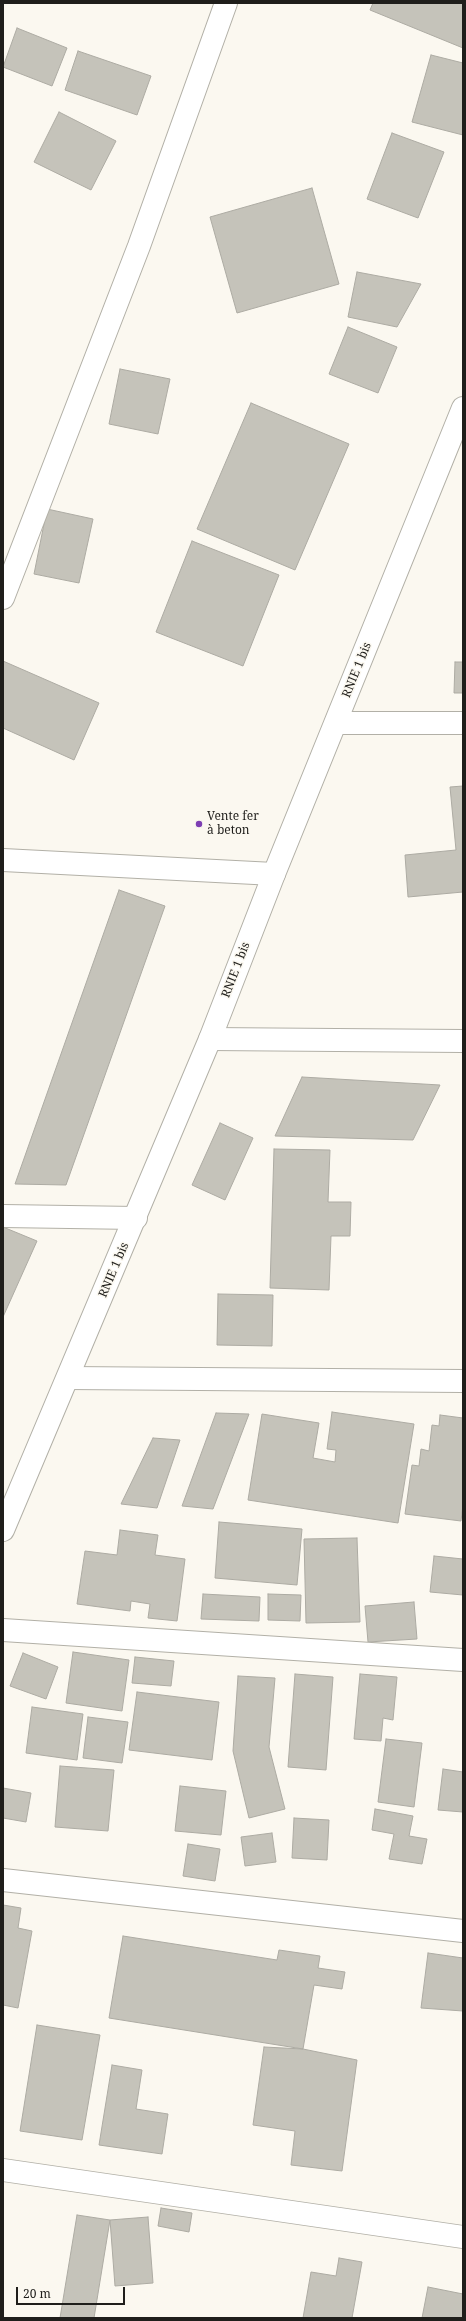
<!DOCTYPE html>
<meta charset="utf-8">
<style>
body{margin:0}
#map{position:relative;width:466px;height:2321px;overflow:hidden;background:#fbf8f0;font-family:"Noto Serif",serif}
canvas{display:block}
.frame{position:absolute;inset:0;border:4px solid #1f1e1b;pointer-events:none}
.scale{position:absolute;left:16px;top:2287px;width:109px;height:18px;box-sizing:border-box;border:2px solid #1f1e1b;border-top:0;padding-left:5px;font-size:12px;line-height:14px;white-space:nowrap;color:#1f1e1b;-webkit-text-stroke:3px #fbf8f0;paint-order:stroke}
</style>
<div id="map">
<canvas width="466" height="2321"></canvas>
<div class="frame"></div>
<div class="scale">20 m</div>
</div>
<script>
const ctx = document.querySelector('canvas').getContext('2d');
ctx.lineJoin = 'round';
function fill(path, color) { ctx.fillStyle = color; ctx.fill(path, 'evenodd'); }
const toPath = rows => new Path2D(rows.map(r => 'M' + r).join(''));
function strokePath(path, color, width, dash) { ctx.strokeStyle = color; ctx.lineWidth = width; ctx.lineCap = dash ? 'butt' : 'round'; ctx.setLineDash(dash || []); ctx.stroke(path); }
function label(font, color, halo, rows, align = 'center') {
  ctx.font = font + ' "Noto Serif",serif'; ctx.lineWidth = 3; ctx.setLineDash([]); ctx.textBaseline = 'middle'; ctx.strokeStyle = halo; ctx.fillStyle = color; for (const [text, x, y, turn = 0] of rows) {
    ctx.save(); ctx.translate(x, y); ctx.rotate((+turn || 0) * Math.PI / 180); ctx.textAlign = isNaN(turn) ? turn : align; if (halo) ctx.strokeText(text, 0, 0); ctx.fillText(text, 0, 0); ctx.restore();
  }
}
const building = toPath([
 [373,3,463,3,463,48,370,10,373,3],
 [17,28,67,48,52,86,3,67,17,28],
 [78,51,151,76,137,115,65,90,78,51],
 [431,55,463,63,463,135,412,122,431,55],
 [59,112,116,141,91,190,34,162,59,112],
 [392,133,444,152,418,218,367,199,392,133],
 [312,188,339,284,237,313,210,217,312,188],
 [357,272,421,284,397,327,348,317,357,272],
 [348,327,397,347,378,393,329,374,348,327],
 [120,369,170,379,158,434,109,424,120,369],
 [251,403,349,444,295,570,197,529,251,403],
 [47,509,93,519,79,583,34,574,47,509],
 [192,541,279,575,243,666,156,632,192,541],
 [3,661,99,703,74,760,3,728,3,661],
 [455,662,463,662,463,693,454,693,455,662],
 [463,786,463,892,408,897,405,855,456,850,450,787,463,786],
 [119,890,165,906,66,1185,15,1184,119,890],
 [302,1077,440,1085,413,1140,275,1136,302,1077],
 [220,1123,253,1138,225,1200,192,1185,220,1123],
 [274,1149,330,1150,328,1202,351,1202,350,1236,331,1236,329,1290,270,1288,274,1149],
 [3,1227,37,1241,3,1317,3,1227],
 [218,1294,273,1295,272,1346,217,1345,218,1294],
 [332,1412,414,1424,398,1523,248,1500,262,1414,319,1423,313,1458,335,1462,336,1450,327,1449,332,1412],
 [216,1413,249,1414,213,1509,182,1506,216,1413],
 [440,1415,463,1418,463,1505,461,1521,405,1514,412,1465,419,1466,421,1449,429,1451,432,1425,439,1426,440,1415],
 [153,1438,180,1440,157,1508,121,1504,153,1438],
 [219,1522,302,1529,297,1585,215,1578,219,1522],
 [120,1530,158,1535,155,1555,185,1559,177,1621,148,1618,150,1604,131,1601,130,1611,77,1604,85,1551,117,1555,120,1530],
 [357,1538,360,1622,306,1623,304,1539,357,1538],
 [434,1556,463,1559,463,1595,430,1592,434,1556],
 [203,1594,260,1597,259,1621,201,1619,203,1594],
 [268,1594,301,1595,300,1621,268,1620,268,1594],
 [414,1602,417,1639,368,1642,365,1606,414,1602],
 [73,1652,129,1660,122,1711,66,1703,73,1652],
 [23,1653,58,1667,46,1699,10,1686,23,1653],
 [135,1657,174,1661,171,1686,132,1683,135,1657],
 [295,1674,333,1677,326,1770,288,1767,295,1674],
 [360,1674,397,1677,393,1720,383,1718,381,1741,354,1739,360,1674],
 [238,1676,275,1678,269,1747,285,1809,249,1818,233,1751,238,1676],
 [137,1692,219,1702,212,1760,129,1750,137,1692],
 [32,1707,83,1714,77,1760,26,1753,32,1707],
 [88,1717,128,1722,122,1763,83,1758,88,1717],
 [386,1739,422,1743,414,1807,378,1802,386,1739],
 [60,1766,114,1770,108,1831,55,1827,60,1766],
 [443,1769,463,1772,463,1812,438,1810,443,1769],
 [180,1786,226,1791,221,1835,175,1831,180,1786],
 [3,1788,31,1793,26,1822,3,1818,3,1788],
 [375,1809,413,1816,409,1836,427,1839,422,1864,389,1859,394,1834,372,1830,375,1809],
 [294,1818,329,1820,327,1860,292,1858,294,1818],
 [272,1833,276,1862,245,1866,241,1837,272,1833],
 [188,1844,220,1849,215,1881,183,1876,188,1844],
 [3,1905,21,1908,18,1928,32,1931,18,2008,3,2005,3,1905],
 [123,1936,277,1960,279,1950,320,1956,318,1968,345,1972,342,1989,314,1985,303,2049,109,2018,123,1936],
 [428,1953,463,1958,463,2011,421,2008,428,1953],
 [37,2025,100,2035,82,2140,20,2131,37,2025],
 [264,2047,303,2049,357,2060,342,2171,291,2165,295,2131,253,2125,264,2047],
 [112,2065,142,2070,136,2109,168,2114,162,2154,99,2145,112,2065],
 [161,2208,192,2213,189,2232,158,2226,161,2208],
 [77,2215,110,2220,94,2318,60,2318,77,2215],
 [148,2217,153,2283,115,2286,110,2220,148,2217],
 [339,2258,362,2262,352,2318,303,2318,311,2272,336,2276,339,2258],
 [428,2287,463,2294,463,2318,422,2318,428,2287]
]);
const street = toPath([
 [3,598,139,246,226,3],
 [336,723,463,723],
 [3,860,274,874],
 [210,1039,463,1041],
 [3,1216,136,1218],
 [68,1378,463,1381],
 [3,1630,463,1660],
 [3,1880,463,1931],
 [3,2170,463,2237]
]);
const primary = toPath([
 [3,1530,210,1039,274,874,463,408]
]);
const markers = [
 [199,824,4,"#7d3eb3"]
];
const streetNames = [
 ["RNIE 1 bis",357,670,-68],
 ["RNIE 1 bis",236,970,-69],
 ["RNIE 1 bis",114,1270,-67]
];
const poiNames = [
 ["Vente fer",207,817],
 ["à beton",207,831]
];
fill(building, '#c5c3ba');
strokePath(building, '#adaba3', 1);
strokePath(street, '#b2b0a7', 24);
strokePath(primary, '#b2b0a7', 24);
strokePath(street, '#fff', 22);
strokePath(primary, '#fff', 22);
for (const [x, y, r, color] of markers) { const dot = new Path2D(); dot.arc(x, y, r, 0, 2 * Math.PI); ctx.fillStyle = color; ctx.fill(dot); strokePath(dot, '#fbf8f0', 1.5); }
label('12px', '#1f1e1b', '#fbf8f0', streetNames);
label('12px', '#1f1e1b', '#fbf8f0', poiNames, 'left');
</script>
